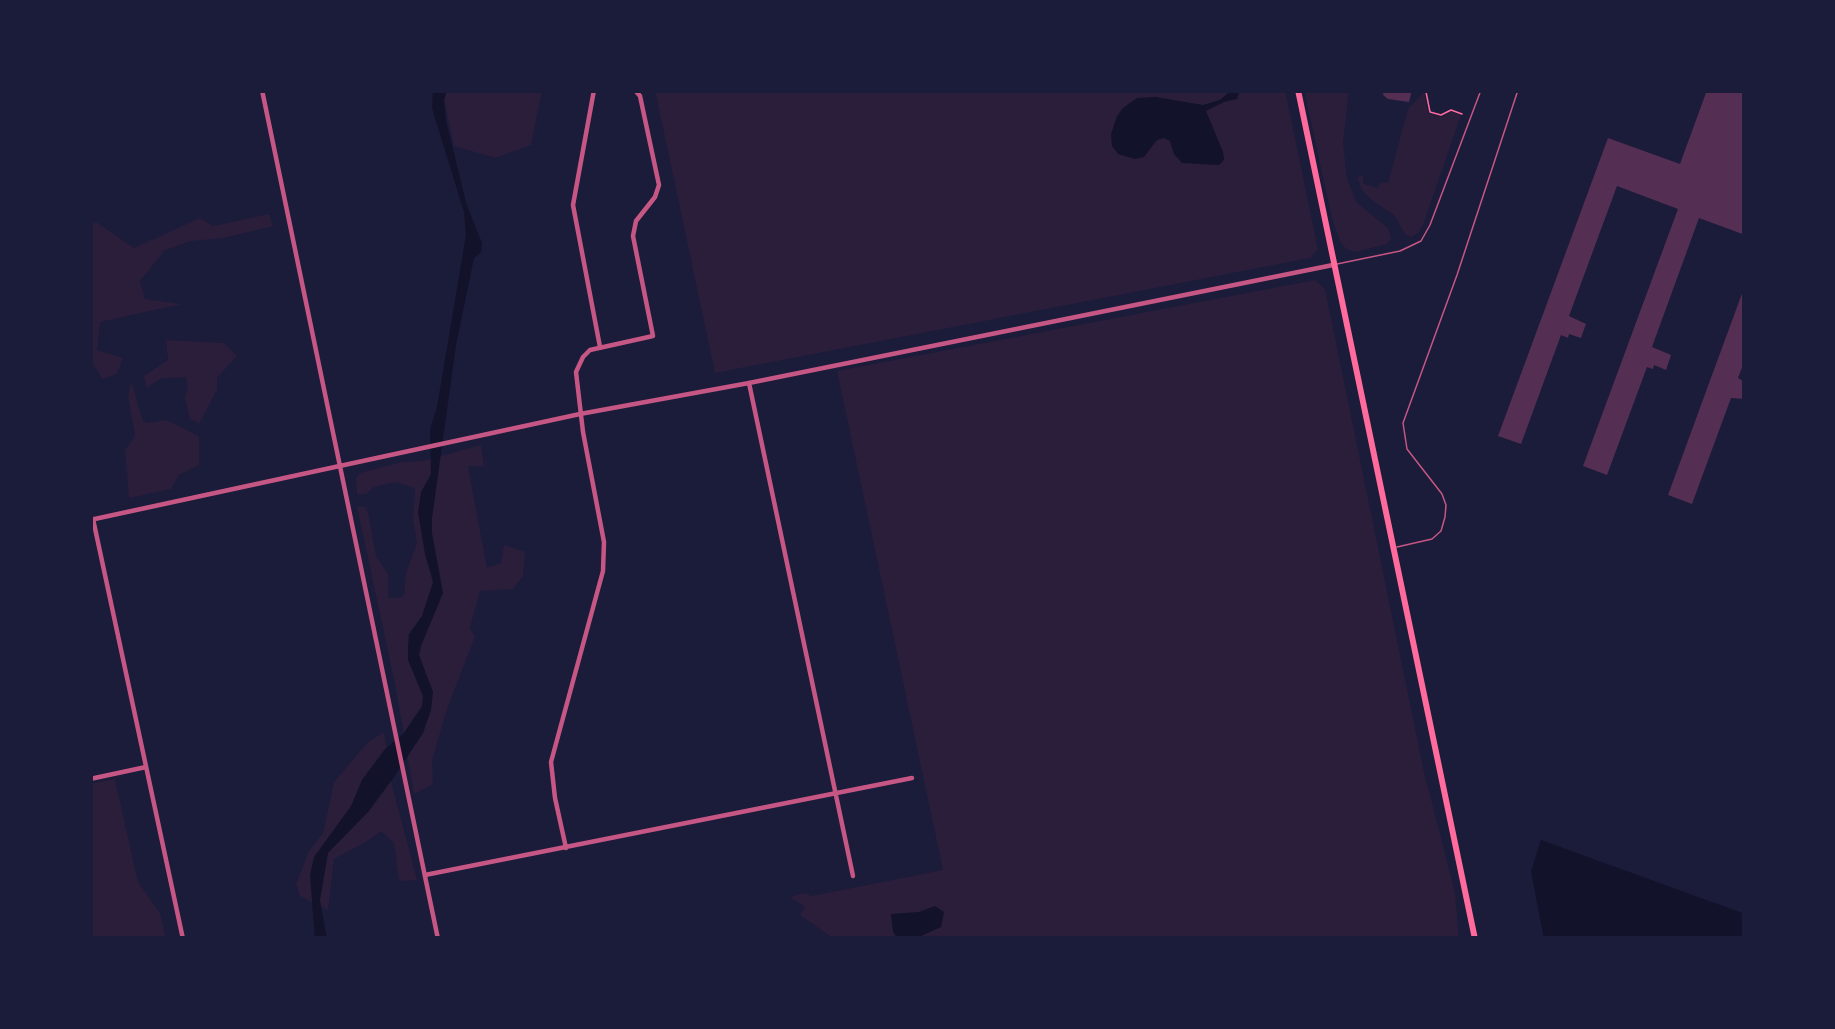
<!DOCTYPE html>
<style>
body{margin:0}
#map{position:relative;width:1835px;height:1029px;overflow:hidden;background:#1b1b3a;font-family:"Noto Sans",sans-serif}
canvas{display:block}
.frame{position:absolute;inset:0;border:93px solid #1b1b3a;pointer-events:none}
</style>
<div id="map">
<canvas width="1835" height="1029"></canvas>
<div class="frame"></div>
</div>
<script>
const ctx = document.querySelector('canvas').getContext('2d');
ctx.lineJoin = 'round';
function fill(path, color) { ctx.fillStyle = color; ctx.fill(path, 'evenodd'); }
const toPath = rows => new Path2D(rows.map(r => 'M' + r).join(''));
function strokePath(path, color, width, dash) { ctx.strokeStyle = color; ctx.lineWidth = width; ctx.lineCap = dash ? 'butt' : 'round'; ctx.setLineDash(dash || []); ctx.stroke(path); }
const green = toPath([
 [447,90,542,90,531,145,495,158,454,146,444,100],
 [655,90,1285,90,1318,249,1310,258,715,373],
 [1304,90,1349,90,1343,143,1347,179,1357,203,1388,228,1391,238,1387,244,1355,252,1346,249,1340,241,1332,219],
 [1424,92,1428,113,1442,117,1450,111,1461,115,1423,225,1418,233,1411,237,1405,234,1395,216,1373,201,1362,190,1357,177,1363,176,1363,184,1378,188,1381,182,1388,183,1408,109],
 [269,214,273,226,224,238,191,241,165,250,140,281,145,299,182,304,100,322,97,350,123,358,117,374,102,379,90,358,90,223,96,222,134,248,200,218,213,226],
 [1315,280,1325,289,1424,772,1455,892,1459,939,834,939,800,915,805,907,790,897,803,893,812,896,943,870,837,371],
 [166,340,224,343,237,356,217,378,217,390,199,424,190,419,185,398,188,387,186,377,162,378,146,388,144,376,168,360],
 [131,381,143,421,148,423,166,420,199,436,199,465,179,475,171,489,129,498,125,451,135,435,128,396],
 [481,445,484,466,468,466,487,568,501,563,504,545,525,552,523,576,513,589,480,591,470,628,475,637,448,706,432,760,433,784,414,794,396,689,357,507,365,507,368,512,376,556,388,574,388,598,400,598,404,595,406,573,417,543,413,520,415,488,395,482,374,487,366,494,357,494,356,478,360,473,402,462,423,461],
 [384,732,392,785,417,880,399,881,394,843,381,831,366,842,334,859,328,910,300,896,296,884,309,851,323,833,334,782,368,742],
 [115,779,138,882,160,913,166,939,90,939,90,784]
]);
const water = toPath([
 [433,90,447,90,444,100,446,120,466,203,482,243,481,252,474,258,456,345,432,518,432,533,443,593,421,646,419,655,433,692,431,710,423,733,394,777,369,811,328,853,320,900,327,939,315,939,310,875,314,857,351,806,362,780,385,749,403,734,422,706,423,696,408,660,408,647,409,634,422,616,433,582,425,554,418,512,421,492,431,474,430,429,437,407,466,235,464,212,432,108],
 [1231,90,1240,90,1237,99,1224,102,1206,111,1223,152,1224,160,1219,165,1182,163,1174,154,1170,141,1164,138,1157,140,1144,157,1135,159,1118,154,1112,146,1111,134,1117,116,1123,108,1137,98,1156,97,1203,105,1220,100],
 [1541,840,1745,914,1745,939,1544,939,1531,871],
 [935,906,944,912,941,927,921,936,898,939,893,932,891,914,919,912]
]);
const building = toPath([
 [1384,90,1412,90,1409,102,1388,99,1383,95],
 [1707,90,1745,90,1745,235,1699,218,1652,347,1671,355,1666,370,1654,365,1653,369,1647,367,1607,475,1583,466,1678,209,1617,186,1569,316,1586,324,1581,338,1569,334,1568,338,1561,335,1521,444,1498,436,1608,138,1680,164],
 [1744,288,1745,360,1738,378,1745,382,1745,399,1731,398,1692,504,1668,495]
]);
const path = toPath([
 [1420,90,1426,92,1430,112,1441,115,1451,110,1462,114]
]);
const service = toPath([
 [1337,264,1400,251,1421,241,1430,225,1481,90],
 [1397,547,1432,539,1441,531,1445,517,1446,505,1442,494,1407,449,1403,423,1457,275,1518,90]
]);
const minor = toPath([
 [594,90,573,205,600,347],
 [749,383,853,876],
 [93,519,183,939],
 [90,779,146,767],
 [566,848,555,798,551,762,603,571,604,542,583,432,576,372,583,357,590,350,653,336,633,236,636,221,655,197,659,185,640,96,635,90],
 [425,875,912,778]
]);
const tertiary = toPath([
 [262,90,438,939],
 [90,520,580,414,749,383,1333,265]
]);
const secondary = toPath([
 [1298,90,1475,939]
]);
fill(green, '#2a1e3b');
fill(water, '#12122b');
fill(building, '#542f53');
strokePath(path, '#ff6b9d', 1.5);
strokePath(service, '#c65784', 1.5);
strokePath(minor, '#c65784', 4.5);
strokePath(tertiary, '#c65784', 4.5);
strokePath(secondary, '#ff6b9d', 6);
</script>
